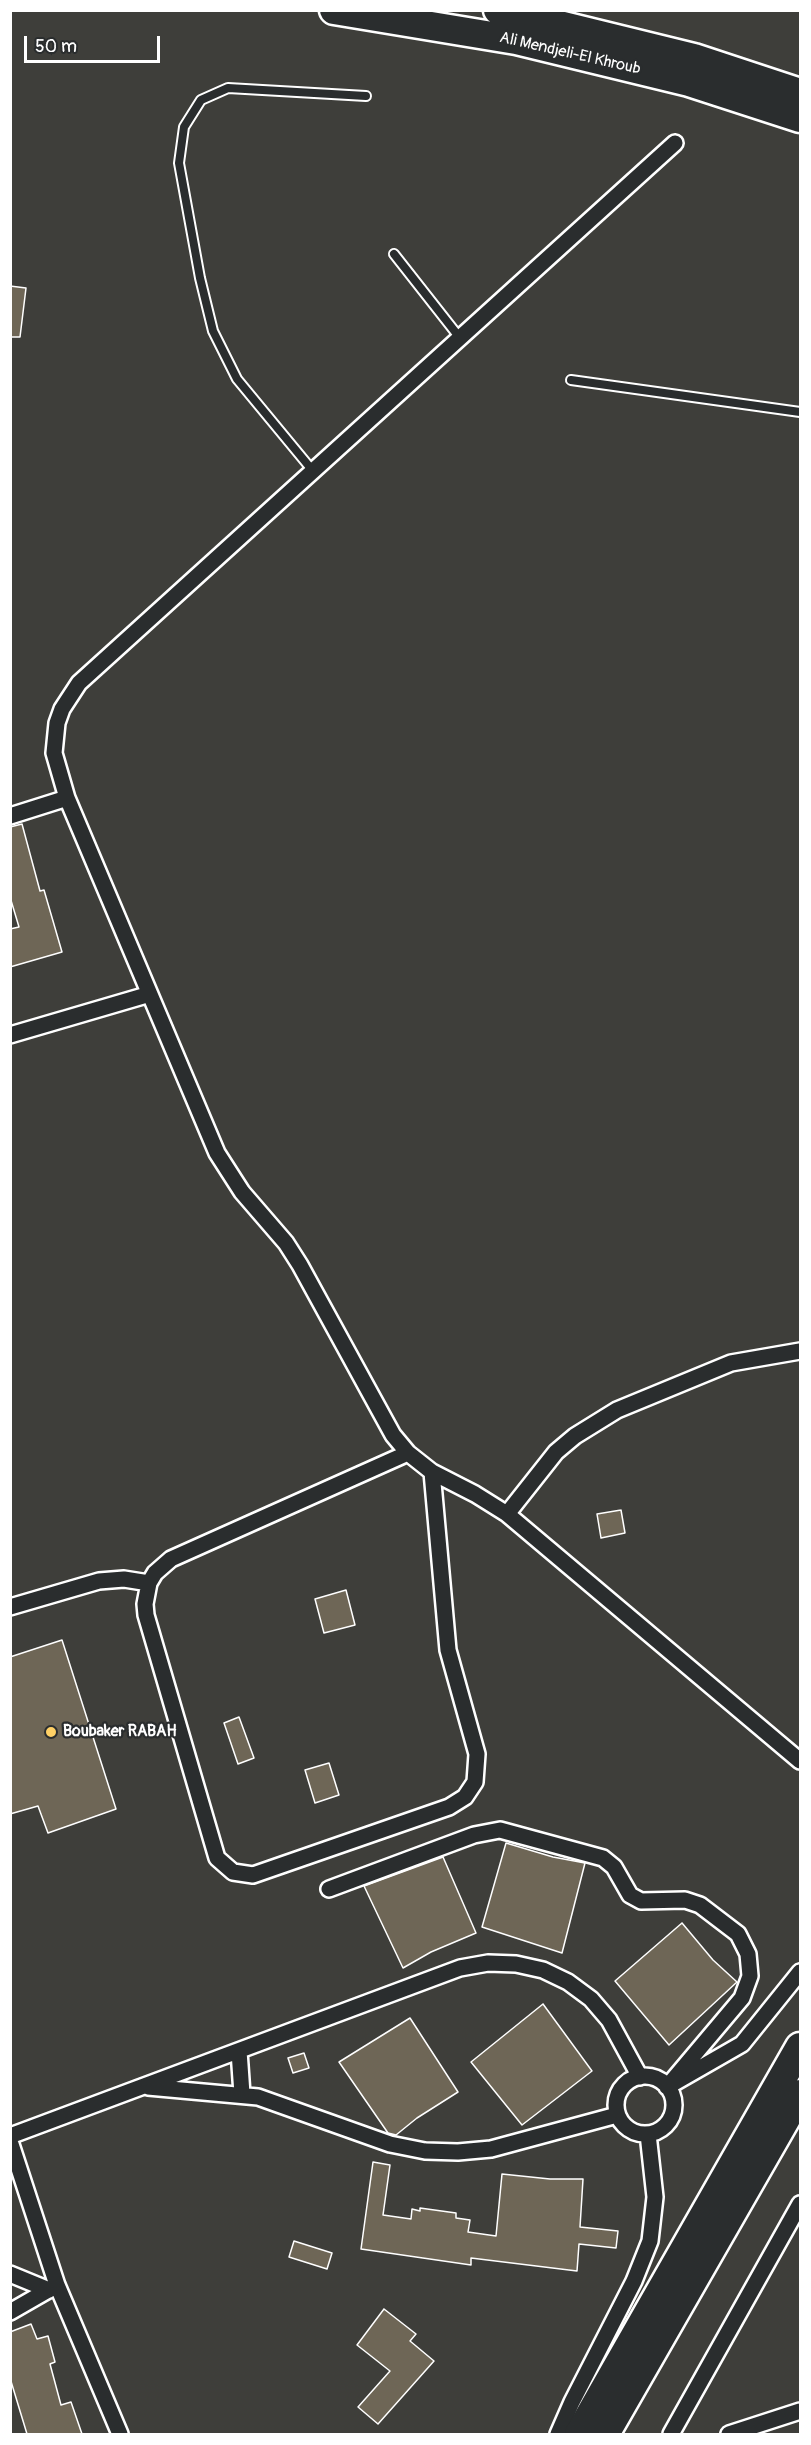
<!DOCTYPE html>
<style>
body{margin:0}
#map{position:relative;width:811px;height:2445px;overflow:hidden;background:#3e3e3a;font-family:Pangolin,sans-serif}
canvas{display:block}
.frame{position:absolute;inset:0;border:12px solid #fff;pointer-events:none}
.scale{position:absolute;left:24px;top:36px;width:136px;height:27px;box-sizing:border-box;border:3px solid #fff;border-top:0;padding-left:8px;font-size:18px;line-height:21px;white-space:nowrap;color:#fff;-webkit-text-stroke:4px #2a2d2e;paint-order:stroke}
</style>
<div id="map">
<canvas width="811" height="2445"></canvas>
<div class="frame"></div>
<div class="scale">50 m</div>
</div>
<script>
const ctx = document.querySelector('canvas').getContext('2d');
ctx.lineJoin = 'round';
function fill(path, color) { ctx.fillStyle = color; ctx.fill(path, 'evenodd'); }
const toPath = rows => new Path2D(rows.map(r => 'M' + r).join(''));
function strokePath(path, color, width, dash) { ctx.strokeStyle = color; ctx.lineWidth = width; ctx.lineCap = dash ? 'butt' : 'round'; ctx.setLineDash(dash || []); ctx.stroke(path); }
function label(font, color, halo, rows, align = 'center') {
  ctx.font = font + ' Pangolin,sans-serif'; ctx.lineWidth = 4.5; ctx.setLineDash([]); ctx.textBaseline = 'middle'; ctx.strokeStyle = halo; ctx.fillStyle = color; for (const [text, x, y, turn = 0] of rows) {
    ctx.save(); ctx.translate(x, y); ctx.rotate((+turn || 0) * Math.PI / 180); ctx.textAlign = isNaN(turn) ? turn : align; if (halo) ctx.strokeText(text, 0, 0); ctx.fillText(text, 0, 0); ctx.restore();
  }
}
const building = toPath([
 [10,286,26,288,20,337,10,337,10,286],
 [22,824,40,891,44,890,62,952,10,967,10,929,19,927,10,897,10,827,22,824],
 [621,1510,625,1533,601,1538,597,1514,621,1510],
 [346,1590,355,1625,324,1633,315,1599,346,1590],
 [62,1640,116,1809,48,1833,38,1806,10,1814,10,1657,62,1640],
 [239,1717,254,1758,238,1764,224,1723,239,1717],
 [329,1763,339,1795,315,1803,305,1770,329,1763],
 [506,1843,553,1857,585,1863,562,1953,482,1927,506,1843],
 [443,1857,476,1933,431,1952,403,1968,364,1886,443,1857],
 [682,1923,713,1960,737,1982,669,2045,615,1981,682,1923],
 [543,2004,592,2071,522,2125,471,2062,543,2004],
 [410,2018,458,2092,417,2118,396,2135,388,2133,339,2062,410,2018],
 [304,2053,309,2068,293,2073,288,2058,304,2053],
 [373,2162,390,2165,383,2215,411,2219,412,2209,420,2211,420,2208,456,2213,456,2218,470,2220,468,2232,496,2236,502,2174,550,2179,583,2179,580,2227,618,2231,616,2248,579,2244,577,2271,471,2258,471,2265,361,2249,373,2162],
 [294,2241,332,2253,327,2269,289,2257,294,2241],
 [384,2309,416,2334,410,2341,434,2361,378,2424,358,2407,390,2371,357,2345,384,2309],
 [31,2324,37,2339,48,2336,55,2362,50,2364,61,2405,71,2402,82,2434,27,2434,10,2378,10,2332,31,2324]
]);
const lane = toPath([
 [394,254,460,338],
 [571,380,800,412],
 [313,471,237,379,213,331,200,278,179,163,184,127,201,100,228,88,366,96]
]);
const street = toPath([
 [675,143,79,683,62,709,57,723,54,753,67,798,217,1153,242,1192,286,1243,300,1265,393,1435,408,1453,432,1472,475,1494,507,1514,800,1761],
 [10,816,67,798],
 [10,1035,150,994],
 [408,1453,171,1559,155,1573,149,1583,145,1604,146,1615,217,1858,233,1872,253,1875,449,1807,465,1797,475,1782,477,1754,448,1650,432,1472],
 [507,1514,556,1452,575,1436,617,1410,731,1363,800,1351],
 [10,1607,99,1581,124,1579,149,1583],
 [329,1889,474,1835,500,1830,603,1858,614,1867,630,1895,641,1901,685,1900,700,1905,738,1934,748,1954,750,1976,742,1998,667,2087],
 [239,2051,242,2094],
 '616 2105a29 29 0 1 1 58 0a29 29 0 1 1-58 0Z',
 [674,2083,742,2044,800,1972],
 [148,2087,258,2097,390,2144,425,2151,458,2152,491,2149,617,2115],
 [10,2136,460,1968,488,1963,516,1964,543,1970,568,1982,591,1999,609,2020,640,2077],
 [10,2141,57,2285,120,2434],
 [10,2274,49,2290],
 [10,2312,57,2285],
 [558,2434,572,2402,634,2281,650,2241,655,2197,648,2134],
 [671,2434,800,2204],
 [729,2434,800,2411]
]);
const highway = toPath([
 [334,10,516,40,689,82,800,118],
 [498,10,694,58,800,93],
 [579,2434,800,2047],
 [605,2434,800,2094]
]);
const markers = [
 [51,1732,6,"#ffd166"]
];
const streetNames = [
 ["Ali Mendjeli-El Khroub",570,54,13]
];
const poiNames = [
 ["Boubaker RABAH",63,1732]
];
fill(building, '#6e6656');
strokePath(building, '#fff', 1.5);
strokePath(lane, '#fff', 12);
strokePath(street, '#fff', 20);
strokePath(highway, '#fff', 33);
strokePath(lane, '#2a2d2e', 8);
strokePath(street, '#2a2d2e', 15);
strokePath(highway, '#2a2d2e', 28);
for (const [x, y, r, color] of markers) { const dot = new Path2D(); dot.arc(x, y, r, 0, 2 * Math.PI); ctx.fillStyle = color; ctx.fill(dot); strokePath(dot, '#2a2d2e', 2); }
label('16px', '#fff', '#2a2d2e', streetNames);
label('bold 16px', '#fff', '#2a2d2e', poiNames, 'left');
</script>
